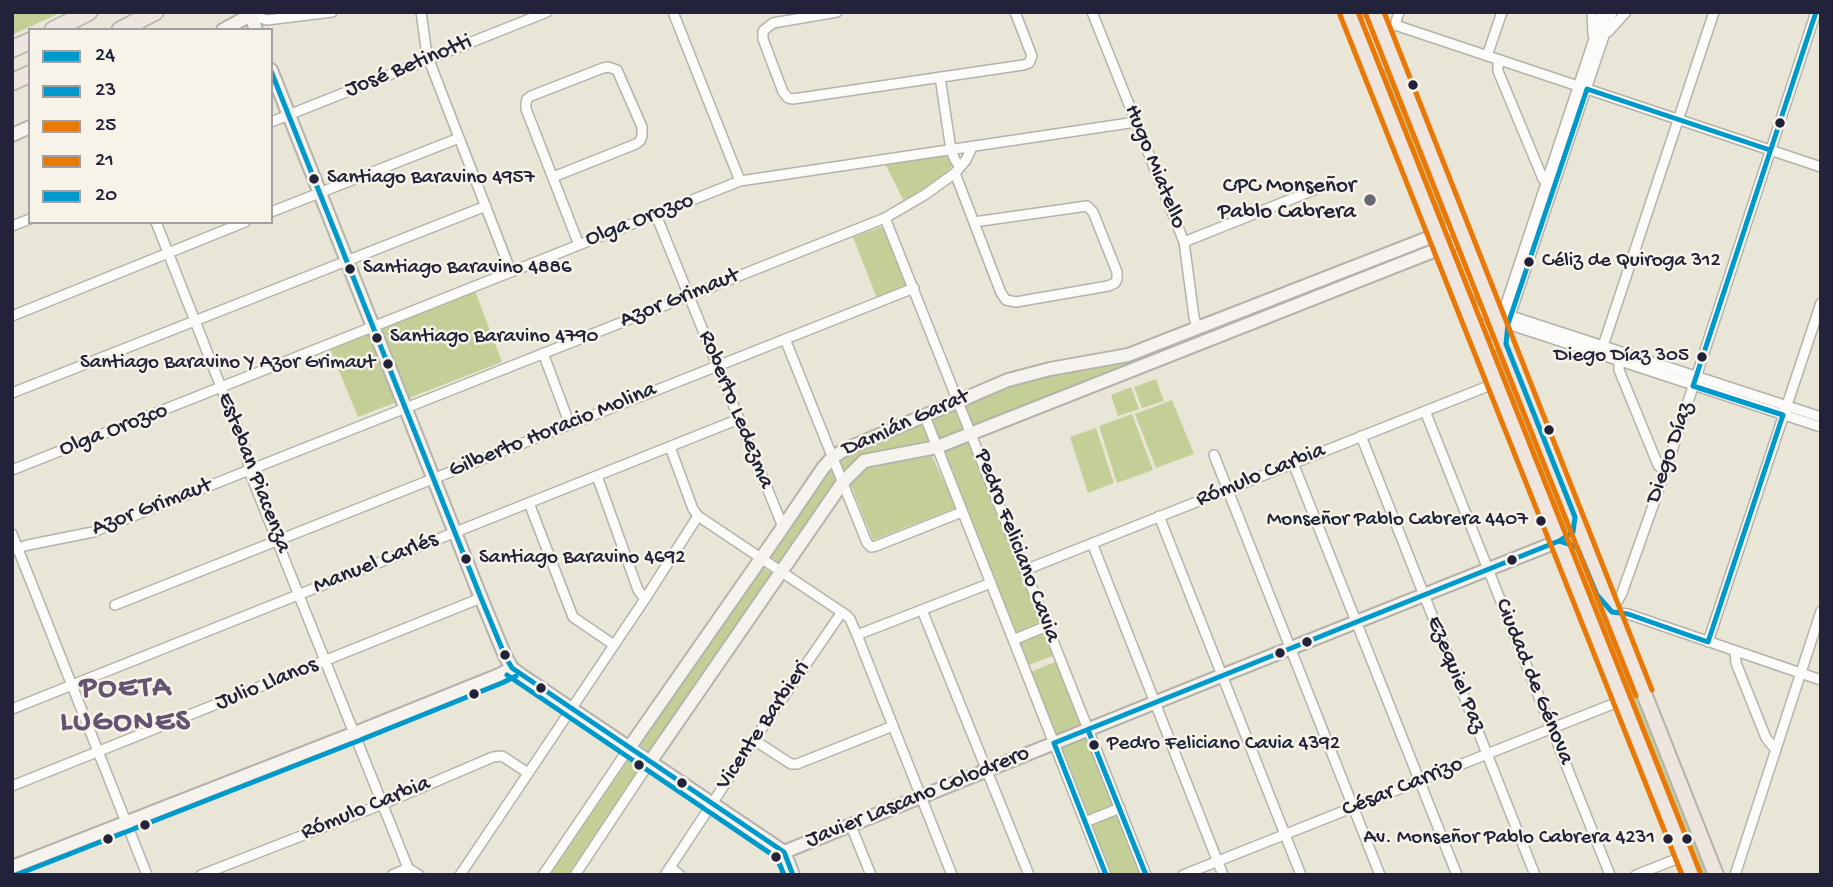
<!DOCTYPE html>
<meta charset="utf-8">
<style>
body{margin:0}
#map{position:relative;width:1833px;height:887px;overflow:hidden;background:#e9e6d8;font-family:"Gochi Hand",sans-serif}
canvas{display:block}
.frame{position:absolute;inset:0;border:14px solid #22223b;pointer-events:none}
.legend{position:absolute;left:28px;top:28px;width:245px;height:196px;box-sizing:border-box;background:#f7f3e8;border:2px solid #a29fa3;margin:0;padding:9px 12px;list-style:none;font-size:21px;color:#22223b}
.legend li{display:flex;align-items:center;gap:14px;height:35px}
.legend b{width:35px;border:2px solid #a29fa3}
</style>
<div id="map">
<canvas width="1833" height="887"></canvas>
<div class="frame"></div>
<ul class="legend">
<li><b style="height:9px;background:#0099cb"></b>24</li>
<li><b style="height:9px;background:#0099cb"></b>23</li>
<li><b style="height:9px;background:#e97806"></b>25</li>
<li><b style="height:9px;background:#e97806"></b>21</li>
<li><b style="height:9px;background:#0099cb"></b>20</li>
</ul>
</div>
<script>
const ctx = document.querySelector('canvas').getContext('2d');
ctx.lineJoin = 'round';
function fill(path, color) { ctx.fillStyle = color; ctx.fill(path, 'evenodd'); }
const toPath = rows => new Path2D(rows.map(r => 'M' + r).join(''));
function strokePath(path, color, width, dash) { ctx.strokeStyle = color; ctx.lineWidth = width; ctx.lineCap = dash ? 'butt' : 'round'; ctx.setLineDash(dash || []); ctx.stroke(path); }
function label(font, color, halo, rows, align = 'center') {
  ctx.font = font + ' "Gochi Hand",sans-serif'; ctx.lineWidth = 5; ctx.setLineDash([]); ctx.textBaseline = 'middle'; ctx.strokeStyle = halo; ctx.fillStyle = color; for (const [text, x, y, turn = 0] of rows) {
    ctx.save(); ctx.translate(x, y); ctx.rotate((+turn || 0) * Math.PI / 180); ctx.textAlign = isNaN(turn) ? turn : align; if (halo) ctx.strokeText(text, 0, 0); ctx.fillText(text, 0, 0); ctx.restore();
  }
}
const green = toPath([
 [16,12,62,12,12,35,12,14],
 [1368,45,1380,57,1400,103,1419,139,1450,218,1446,223,1440,223],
 [942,155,949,158,952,166,946,174,904,201,885,164],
 [881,227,884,229,906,282,905,287,877,298,853,237],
 [1432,242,1434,246,978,427,972,423,965,408,966,401,1007,384,1098,365],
 [475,291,502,362,409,398,382,327],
 [372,333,399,401,358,417,330,349],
 [1499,344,1569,518,1569,526,1567,532,1564,535,1499,373,1494,354],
 [1156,379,1164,401,1142,408,1134,387],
 [1131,387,1139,409,1118,416,1111,395],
 [1172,400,1194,454,1156,468,1135,414],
 [954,407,958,408,965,426,964,433,944,441,939,438,932,425,931,419],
 [1132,414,1153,470,1117,483,1099,426],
 [923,422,930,439,930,444,845,473,843,471,838,460],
 [1096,428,1114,483,1088,493,1070,437],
 [969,440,1055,655,1029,665,942,451],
 [932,456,956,508,873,540,850,483,866,466],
 [829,466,833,468,836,479,836,486,781,565,768,555],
 [1570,552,1577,557,1594,597,1610,623,1712,875,1697,875],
 [761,566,774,575,652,753,639,744],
 [1058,661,1084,725,1055,737,1030,672],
 [1088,736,1116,807,1087,818,1060,748],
 [630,757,643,766,568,875,549,875],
 [1118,812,1143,875,1110,875,1089,823]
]);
const minor = toPath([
 [421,12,427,55,511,272],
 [673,12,740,181],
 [837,12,773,23,763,31,763,39,783,92,788,98,793,99,1023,65,1029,63,1032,56,1015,12],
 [1092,12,1184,242,1194,317,1197,328],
 [1592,12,1593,35],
 [1816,12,1665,472,1622,593,1612,612,1628,614,1821,680],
 [251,15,267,20,332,12],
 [1395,25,1821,167],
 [1382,32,1395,25,1399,12],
 [1608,32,1626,12],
 [1487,56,1502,12],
 [1498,60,1498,71,1543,179,1548,184],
 [940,77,951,150,955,160,960,167],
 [271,122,547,12],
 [955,173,1001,293,1006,300,1016,302,1108,286,1115,283,1117,279,1117,272,1093,212,1087,206,974,222],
 [553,177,636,144,640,141,642,136,642,127,617,70,608,67,603,68,531,96,527,99,526,104,526,109,579,245],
 [271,212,459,138],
 [656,215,783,527],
 [885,218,1146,875],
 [156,222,245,448,250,473,408,868,419,875],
 [12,226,30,219],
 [1184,242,1319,188],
 [1468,297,1476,311,1495,317,1508,324,1821,427],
 [1500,311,1511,316,1821,417],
 [12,316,245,222],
 [1509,319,1612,12],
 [785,339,867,543,871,547,876,546,962,512],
 [543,353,570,425],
 [1600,355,1714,12],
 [1489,359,1490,351,1500,329,1503,313,1603,12],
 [1619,362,1619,370,1658,465,1665,472],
 [12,393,486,206],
 [1425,411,1610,875],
 [924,414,1106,875],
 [1361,436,1535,875],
 [670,447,693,509,698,516,846,615,850,619,857,635,991,583],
 [1214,455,1380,875],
 [1293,463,1457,875],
 [12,470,740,181,1136,122],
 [597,476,638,590,645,599],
 [529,503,573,617,614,645],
 [1159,516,1301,875],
 [12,534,147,875],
 [1092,543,1223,875],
 [12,550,28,545,93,532,885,218,926,194,955,173,966,160,972,147],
 [1025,570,1496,383],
 [115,605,914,288],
 [922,610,1029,875],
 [857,635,952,875],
 [1013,640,1047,626],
 [1708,642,1821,303],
 [1735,651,1736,663,1766,738,1776,750],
 [12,709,739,419],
 [754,740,791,764,797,764,893,726],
 [12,786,481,598],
 [1085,822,1120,808],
 [851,826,871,875],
 [670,867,680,875],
 [201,875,383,804,493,757,502,756,528,773],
 [392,875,408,868],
 [460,875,645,599,698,516],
 [543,875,629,748],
 [575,875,650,762],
 [665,875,754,740,842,612],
 [1183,875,1623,700],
 [1636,875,1684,856],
 [1735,875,1821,611]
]);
const secondary = toPath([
 [251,15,256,30],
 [223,30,256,12],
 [271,70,481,598,505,656,512,668,521,675,784,852,793,875],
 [12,135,30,127],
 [629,748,783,527,823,468,833,457,844,450,1008,380,1050,369,1128,355,1459,226],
 [650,762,843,482,864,461,937,447,1464,239],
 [784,852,1216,678,1559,541],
 [12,867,355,733,499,675,512,668]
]);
const primary = toPath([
 [1348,12,1692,875],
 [1372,12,1370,22,1359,40,1369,42,1378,48,1385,62],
 [1374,12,1716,875]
]);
const motorway = toPath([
 [53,30,89,12],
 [120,30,155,12],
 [12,49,30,41],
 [12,82,30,74]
]);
const bus1 = toPath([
 [1559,541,1577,547,1597,595,1612,612,1628,614,1708,642,1783,415,1693,386,1816,12],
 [1088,730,1146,875],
 [1106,875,1054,743,1559,541,1573,532,1575,517,1506,344,1508,324,1587,89,1770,150]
]);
const bus2 = toPath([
 [271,71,481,598,505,656,512,668,784,852,793,875]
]);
const bus3 = toPath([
 [1340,15,1682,875],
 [1366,15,1636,696]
]);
const bus4 = toPath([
 [1358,12,1700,872],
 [1384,12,1652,690]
]);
const bus5 = toPath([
 [507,675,777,858,784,875],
 [16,875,358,741,502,683,516,676]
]);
const markers = [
 [1413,85,6,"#22223b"],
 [1780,123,6,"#22223b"],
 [314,179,6,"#22223b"],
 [1370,200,7,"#686772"],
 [1529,262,6,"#22223b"],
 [350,269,6,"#22223b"],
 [377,338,6,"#22223b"],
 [1702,357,6,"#22223b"],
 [388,364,6,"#22223b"],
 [1549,430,6,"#22223b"],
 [1541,521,6,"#22223b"],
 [466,559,6,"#22223b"],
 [1512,560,6,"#22223b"],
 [1307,642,6,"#22223b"],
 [1280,653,6,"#22223b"],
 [505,655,6,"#22223b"],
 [541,688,6,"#22223b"],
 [474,694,6,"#22223b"],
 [1094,745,6,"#22223b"],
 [639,765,6,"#22223b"],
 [682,783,6,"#22223b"],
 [145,825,6,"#22223b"],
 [108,839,6,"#22223b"],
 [1668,839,6,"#22223b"],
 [1687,839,6,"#22223b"],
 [776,857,6,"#22223b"]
];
const busNames = [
 ["Santiago Baravino 4957",327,179],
 ["Céliz de Quiroga 312",1542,262],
 ["Santiago Baravino 4886",363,269],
 ["Santiago Baravino 4790",390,338],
 ["Diego Díaz 305",1689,357,"right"],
 ["Santiago Baravino Y Azor Grimaut",375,364,"right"],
 ["Monseñor Pablo Cabrera 4407",1528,521,"right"],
 ["Santiago Baravino 4692",479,559],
 ["Pedro Feliciano Cavia 4392",1107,745],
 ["Av. Monseñor Pablo Cabrera 4231",1655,839,"right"]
];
const streetNames = [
 ["José Betinotti",409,67,-22],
 ["Hugo Miatello",1154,167,68],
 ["Olga Orozco",640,221,-21],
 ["Azor Grimaut",680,299,-22],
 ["Roberto Ledezma",735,410,68],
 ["Damián Garat",906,424,-24],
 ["Olga Orozco",114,431,-21],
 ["Gilberto Horacio Molina",553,431,-22],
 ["Diego Díaz",1671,453,-71],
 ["Esteban Piacenza",253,473,69],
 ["Rómulo Carbia",1261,476,-22],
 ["Azor Grimaut",152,508,-21],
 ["Pedro Feliciano Cavia",1016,546,69],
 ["Manuel Carlés",376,564,-22],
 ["Ezequiel Paz",1455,675,68],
 ["Ciudad de Génova",1533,682,68],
 ["Julio Llanos",267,685,-22],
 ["Vicente Barbieri",764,726,-56],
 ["César Carrizo",1403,788,-22],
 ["Javier Lascano Colodrero",918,798,-22],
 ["Rómulo Carbia",366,809,-22]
];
const poiNames = [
 ["CPC Monseñor",1356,187],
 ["Pablo Cabrera",1356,213]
];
const districtNames = [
 ["POETA",126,690],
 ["LUGONES",126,724]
];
fill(green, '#c4cf97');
strokePath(minor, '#b3b2ab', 12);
strokePath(secondary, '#b3b2ab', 16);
strokePath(primary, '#b3b2ab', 18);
strokePath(motorway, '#b3b2ab', 19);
strokePath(minor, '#fcfbf9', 9);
strokePath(secondary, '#f6f3ef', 12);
strokePath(primary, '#eee6de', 14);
strokePath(motorway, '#eee6de', 16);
strokePath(bus1, '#0099cb', 5);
strokePath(bus2, '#0099cb', 5);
strokePath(bus3, '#e97806', 5);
strokePath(bus4, '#e97806', 5);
strokePath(bus5, '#0099cb', 5);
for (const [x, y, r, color] of markers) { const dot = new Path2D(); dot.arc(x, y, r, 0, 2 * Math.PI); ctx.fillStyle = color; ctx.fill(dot); strokePath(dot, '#f7f3e8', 2.5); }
label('21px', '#22223b', '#f7f3e8', busNames, 'left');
label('23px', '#22223b', '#f7f3e8', streetNames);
label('23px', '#22223b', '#f7f3e8', poiNames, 'right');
ctx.letterSpacing = '2px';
label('bold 30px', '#645472', '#f7f3e8', districtNames);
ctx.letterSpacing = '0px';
</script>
